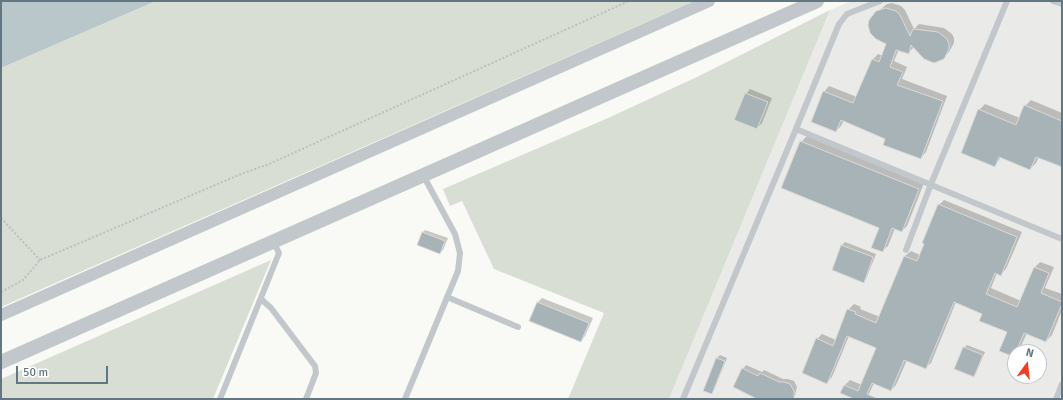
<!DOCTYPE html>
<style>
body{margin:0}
#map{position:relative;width:1063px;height:400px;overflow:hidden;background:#f9f9f6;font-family:Signika,sans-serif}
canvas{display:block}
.frame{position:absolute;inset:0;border:2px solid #627782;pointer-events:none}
.north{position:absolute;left:1007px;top:344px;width:40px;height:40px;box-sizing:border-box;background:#fff;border:1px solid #c0c9cd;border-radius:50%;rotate:15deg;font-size:11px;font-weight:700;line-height:16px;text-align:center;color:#627782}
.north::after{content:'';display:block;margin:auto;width:14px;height:18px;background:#eb4024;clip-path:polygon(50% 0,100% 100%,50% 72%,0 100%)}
.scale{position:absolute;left:16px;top:366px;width:92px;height:18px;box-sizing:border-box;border:2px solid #627782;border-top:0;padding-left:5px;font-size:12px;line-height:14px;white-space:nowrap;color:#627782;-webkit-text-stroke:3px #fff;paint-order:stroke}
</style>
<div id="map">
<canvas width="1063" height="400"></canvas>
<div class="frame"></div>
<div class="north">N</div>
<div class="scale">50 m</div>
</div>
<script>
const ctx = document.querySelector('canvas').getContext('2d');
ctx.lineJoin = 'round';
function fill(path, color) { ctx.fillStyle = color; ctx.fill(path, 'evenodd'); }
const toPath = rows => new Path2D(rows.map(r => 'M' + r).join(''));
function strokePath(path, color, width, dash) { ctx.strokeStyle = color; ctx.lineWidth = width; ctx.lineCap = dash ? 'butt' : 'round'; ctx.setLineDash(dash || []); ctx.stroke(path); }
const built = toPath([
 [851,1,1062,1,1062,399,669,399,830,10],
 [1015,352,1039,352,1039,376,1015,376]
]);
const green = toPath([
 [156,1,694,1,1,307,1,68],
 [830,10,669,399,568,399,604,313,494,269,462,201,450,206,443,189,608,118,699,76],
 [271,260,213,399,1,399,1,379]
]);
const water = toPath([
 [1,1,156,1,1,68]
]);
const shadow = toPath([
 [892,3,901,6,905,10,914,29,919,24,944,28,952,34,954,38,954,43,949,52,943,58,914,47,908,53,899,49,894,61,907,67,902,79,947,96,926,152,921,158,887,138,844,120,841,126,836,131,824,92,829,86,857,97,872,60,878,54,883,56,887,44,873,16,887,4],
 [750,89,772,98,762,123,757,128,746,94],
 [1031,100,1062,113,1062,166,1039,157,1036,163,1030,169,1001,157,995,166,979,110,985,104,1020,118,1025,106],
 [807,136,924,183,907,226,902,231,895,228,888,246,882,251,880,227,801,142],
 [944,200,1022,232,1006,269,1001,274,997,273,991,288,1021,301,1035,267,1040,262,1054,267,1045,288,1062,294,1062,310,1052,335,1046,341,1027,333,1019,350,1015,352,1014,356,1008,332,983,313,956,302,931,363,925,368,907,360,896,385,891,390,874,383,868,396,866,399,850,399,851,397,845,385,850,380,862,385,877,348,849,336,832,377,827,382,817,339,822,334,836,340,848,310,854,304,861,307,860,309,880,317,905,256,911,251,920,255,939,205],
 [425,230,448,238,443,250,440,253,422,233],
 [845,242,876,254,866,279,863,282,842,245],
 [542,298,593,318,585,336,581,341,530,320,538,302],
 [967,345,985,352,976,373,973,376,964,348],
 [720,355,727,358,714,390,711,393,704,390,717,358],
 [746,365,762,372,764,370,783,379,788,379,794,381,797,387,795,395,792,399,759,399,743,369]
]);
const building = toPath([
 [886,8,896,11,900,15,910,36,913,29,938,32,947,39,949,44,949,49,944,59,934,63,924,59,911,45,909,54,896,50,890,67,903,72,897,85,943,101,921,159,883,145,885,139,841,120,836,132,811,122,823,91,853,103,872,59,879,62,886,44,876,39,870,33,868,25,869,20,876,11,886,8],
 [745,93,768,102,757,129,734,120,745,93],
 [1024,105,1062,121,1062,167,1036,157,1030,170,999,157,995,167,961,153,978,109,1016,125,1024,105],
 [800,141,919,189,902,232,892,228,883,252,871,248,879,228,781,188,800,141],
 [938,204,1017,237,1001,276,995,273,986,294,1017,307,1034,267,1049,273,1041,293,1062,302,1062,304,1046,342,1024,333,1016,352,1015,352,1014,357,999,351,1007,332,979,321,982,314,954,302,926,369,904,360,891,391,872,383,867,394,878,399,854,399,840,393,844,385,858,391,876,348,847,336,827,384,802,373,816,338,833,346,847,309,856,312,855,314,876,323,904,256,917,261,924,244,922,243,938,204],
 [422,232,445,241,440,254,417,245,422,232],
 [841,245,873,257,864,283,832,270,841,245],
 [537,302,589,323,581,342,529,321,537,302],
 [963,347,983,355,974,377,954,369,963,347],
 [716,358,725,361,712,394,703,391,716,358],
 [742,368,758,376,760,373,779,382,784,382,790,384,794,391,794,399,757,399,733,387,742,368]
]);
const path = toPath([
 [1,218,40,260],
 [1,292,23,280,40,260,241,174,269,164,629,1]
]);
const service = toPath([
 [1053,1,1062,4],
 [796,129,839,24,847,14,880,1],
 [906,250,931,184,1007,1],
 [447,297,518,327],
 [261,299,271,308,315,366,316,373,306,399],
 [220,399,279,253,273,241],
 [405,399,458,271,460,253,455,234,423,175],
 [683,399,796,129,1062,239],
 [1056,399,1062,384]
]);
const minor = toPath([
 [1,315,709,1]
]);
const tertiary = toPath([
 [1,362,817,1]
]);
fill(built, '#eaeae9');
fill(green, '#d9ded5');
fill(water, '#b9c7ca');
fill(shadow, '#0003');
fill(building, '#a8b3b8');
strokePath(building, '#dbdad8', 1);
strokePath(path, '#bbbfc1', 2, [2, 2]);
strokePath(service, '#c1c7ca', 6);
strokePath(minor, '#c1c7ca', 12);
strokePath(tertiary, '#c1c7ca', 14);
</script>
